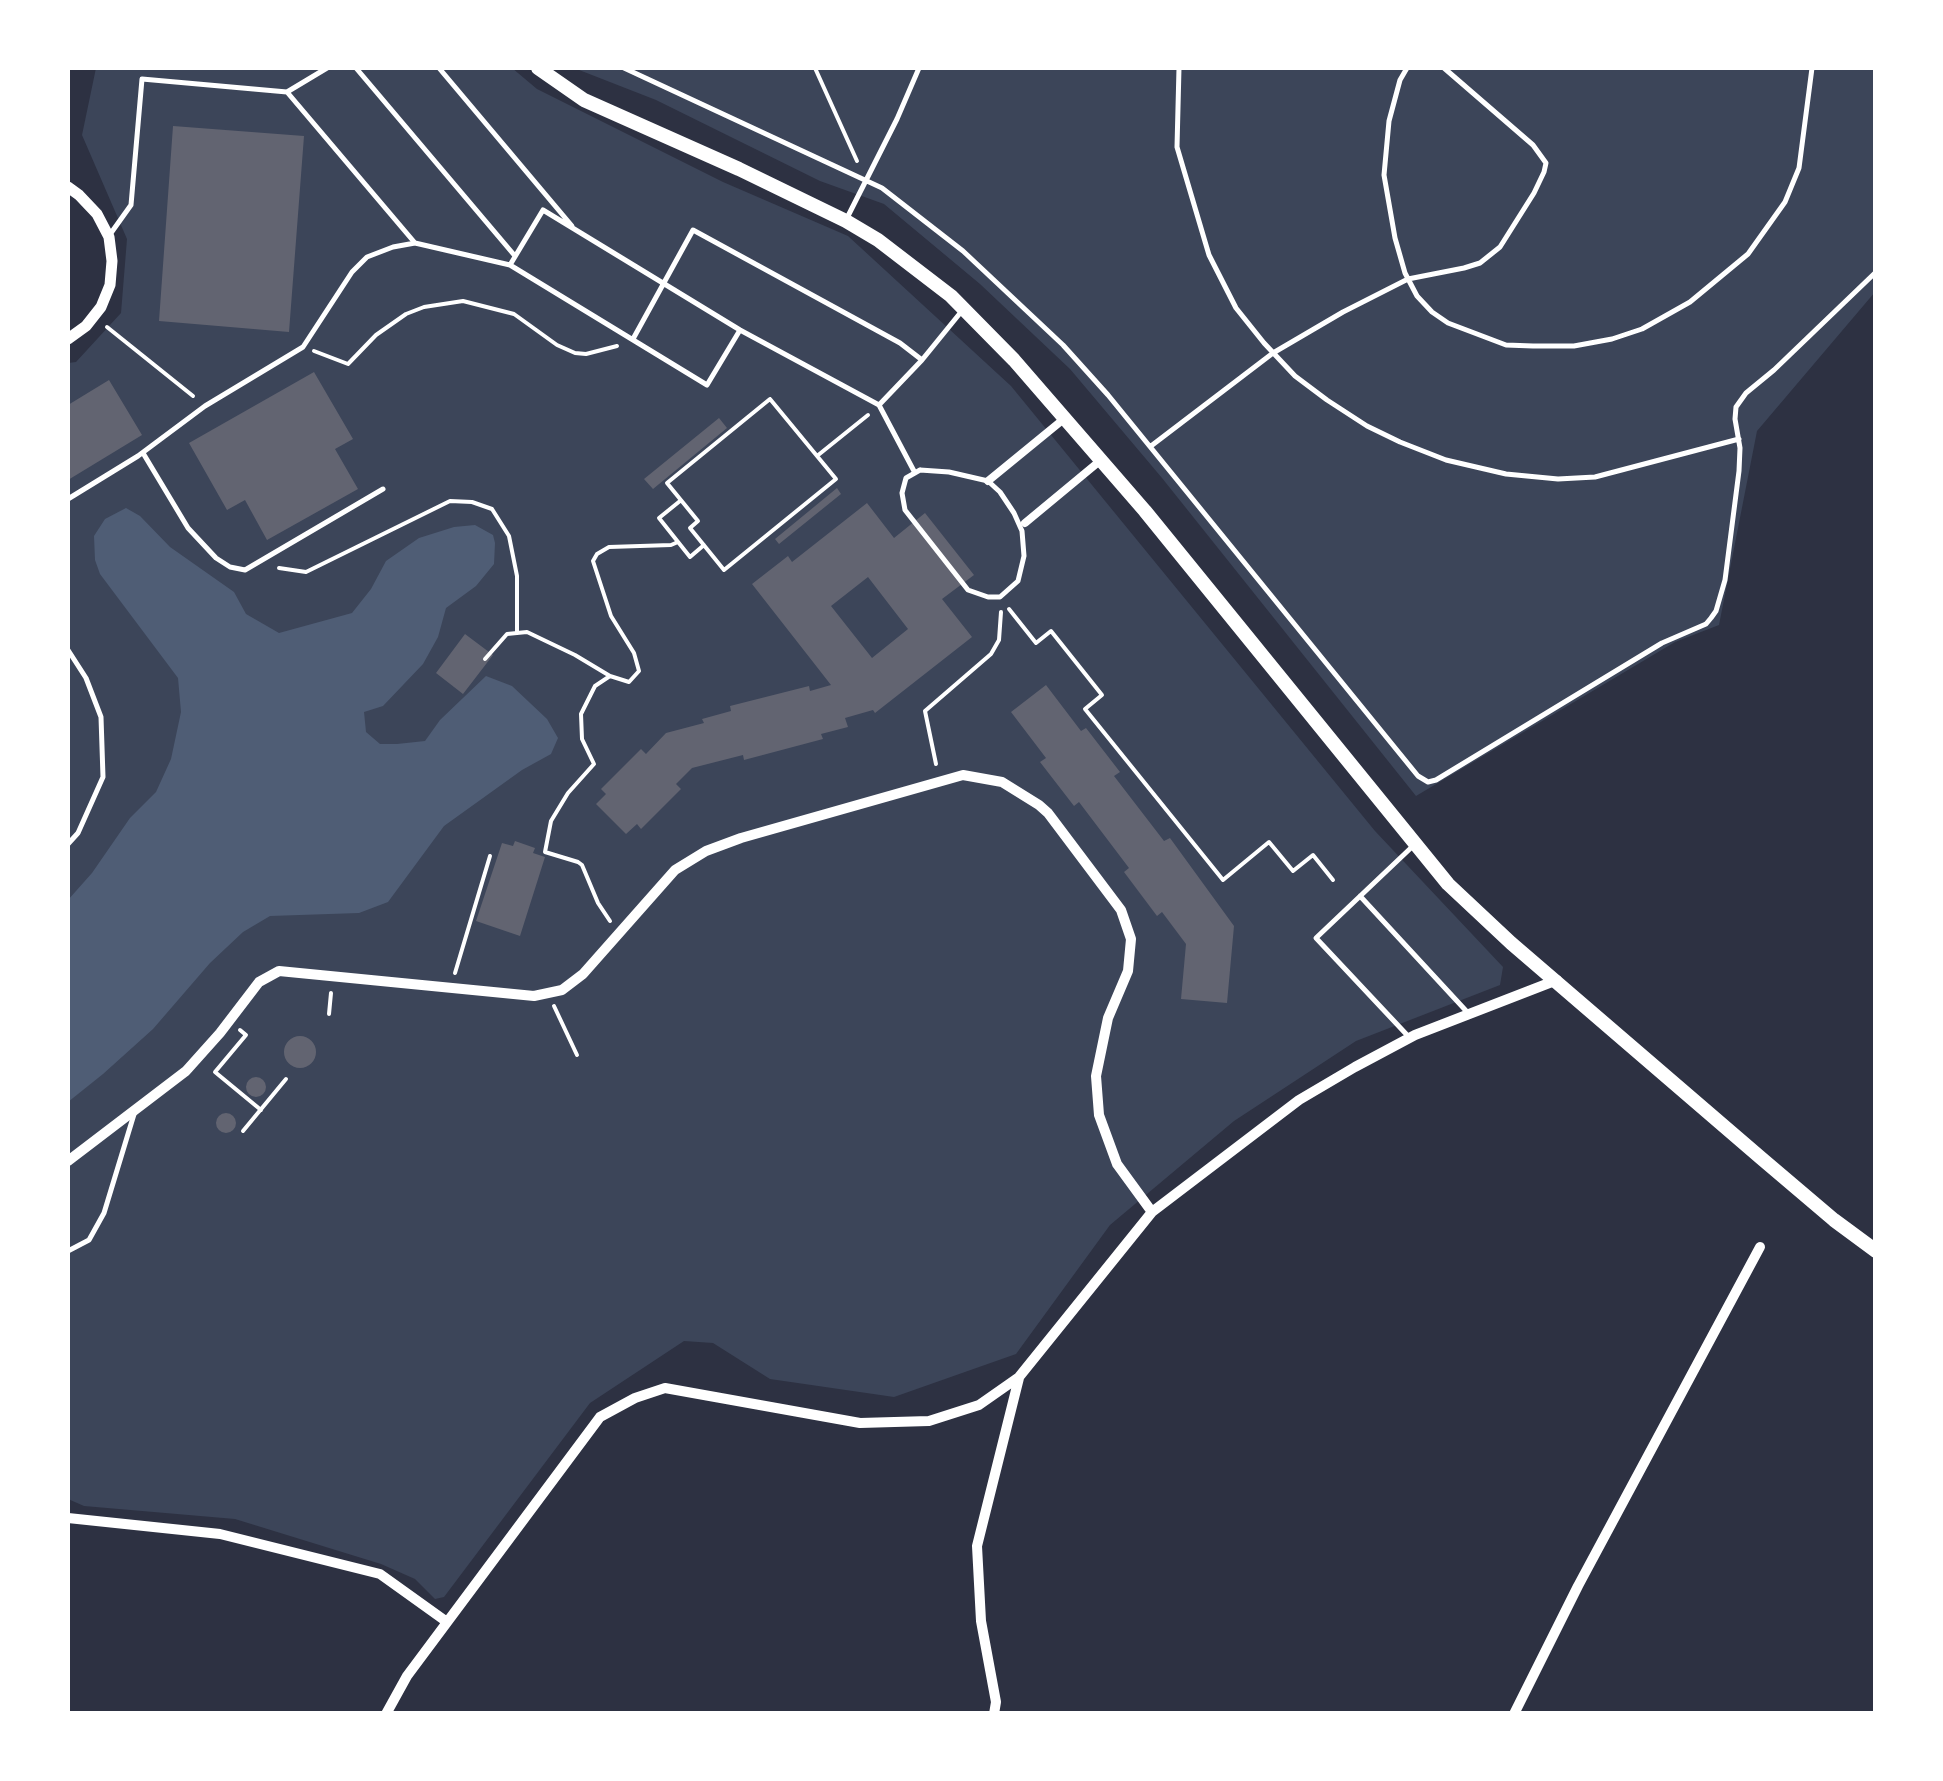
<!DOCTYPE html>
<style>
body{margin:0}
#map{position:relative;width:1943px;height:1781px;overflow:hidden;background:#2d3142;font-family:Inter,sans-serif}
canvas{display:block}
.frame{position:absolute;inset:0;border:70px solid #fff;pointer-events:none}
</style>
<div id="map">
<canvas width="1943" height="1781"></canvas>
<div class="frame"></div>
</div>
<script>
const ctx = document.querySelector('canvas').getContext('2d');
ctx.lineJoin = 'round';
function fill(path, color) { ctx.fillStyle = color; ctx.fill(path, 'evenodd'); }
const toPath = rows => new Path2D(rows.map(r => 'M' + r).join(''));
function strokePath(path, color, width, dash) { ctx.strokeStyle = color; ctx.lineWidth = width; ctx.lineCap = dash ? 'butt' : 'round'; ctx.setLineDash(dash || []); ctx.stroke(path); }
const green = toPath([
 [96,68,512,68,537,89,723,182,848,236,1011,386,1375,831,1503,967,1500,985,1356,1041,1234,1121,1110,1225,1016,1354,894,1397,770,1379,713,1343,684,1341,590,1403,444,1597,435,1599,415,1579,381,1564,235,1519,84,1506,68,1499,68,363,76,362,121,313,127,239,82,135],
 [574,68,1875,68,1875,292,1757,431,1719,625,1675,642,1416,796,1162,478,1070,369,980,284,884,204,820,181,656,100]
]);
const water = toPath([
 [126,508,140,516,170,547,234,592,246,614,279,633,352,613,371,589,386,561,419,538,454,527,475,525,493,535,495,543,494,564,476,586,446,608,438,637,423,664,383,706,364,712,366,732,380,744,397,744,425,741,440,720,486,676,512,686,547,719,558,738,551,754,522,770,444,826,388,902,359,913,270,916,243,932,210,963,153,1029,103,1074,68,1102,68,900,92,873,130,818,156,792,171,759,181,712,178,678,100,574,95,560,94,536,105,519]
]);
const building = toPath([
 [173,126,304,136,289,332,159,321],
 [314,372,353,439,335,449,358,489,267,540,245,500,227,510,189,443],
 [109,380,142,435,68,480,68,405],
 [719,418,727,428,653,489,644,479],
 [837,488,841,494,779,544,775,539],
 [867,503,894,538,925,513,974,575,942,599,972,637,875,713,873,710,845,718,848,727,821,734,823,739,744,760,743,755,692,768,676,784,681,789,641,829,637,824,626,834,596,804,606,794,601,789,641,749,646,754,666,733,704,723,702,719,731,711,730,706,809,686,810,691,831,685,752,584,788,556,792,562],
 [868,577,908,629,872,658,831,606],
 [465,634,493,655,463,694,436,673],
 [1046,685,1081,731,1086,728,1120,772,1114,776,1164,841,1170,838,1234,926,1227,1003,1181,999,1186,944,1162,912,1157,916,1124,872,1129,868,1079,802,1074,806,1040,762,1046,758,1011,712],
 [515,841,535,848,533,853,545,857,520,936,476,921,502,843,513,846],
 '284 1052a16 16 0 1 1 32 0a16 16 0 1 1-32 0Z',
 '246 1087a10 10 0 1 1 20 0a10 10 0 1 1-20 0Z',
 '216 1123a10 10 0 1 1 20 0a10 10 0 1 1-20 0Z'
]);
const path = toPath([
 [815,68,857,161],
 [107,327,193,396],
 [314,351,348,364,376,335,406,314,424,307,463,301,514,314,557,345,575,353,586,354,617,346],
 [770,399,836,479,724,570,690,528,698,521,667,483,770,399],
 [817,456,868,415],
 [680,501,659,518,690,557,704,545],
 [279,568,306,572,450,501,472,502,492,509,509,536,517,576,517,633],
 [1009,609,1036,643,1051,631,1102,695,1085,709,1223,880,1269,842,1293,871,1313,855,1333,880],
 [485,659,507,634,527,632,575,655,610,676],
 [936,764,925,711,991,654,999,640,1001,612],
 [610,921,598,903,582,865,578,862,545,852,551,821,568,793,594,764,582,739,581,714,595,686,610,676,629,682,639,671,634,653,611,616,593,561,597,554,609,547,671,545,678,542],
 [455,973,490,856],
 [554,1006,577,1055],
 [329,1014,331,993],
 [240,1030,246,1035,215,1072,261,1110],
 [243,1131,286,1079]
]);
const service = toPath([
 [327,68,287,92,415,243],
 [356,68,515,256],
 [439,68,572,226],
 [624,68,882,188,963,251,1063,345,1108,395,1418,776,1428,782,1436,780,1662,643,1706,624,1711,618,1716,611,1725,580,1739,471,1740,448,1735,419,1736,407,1746,393,1774,370,1876,272],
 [1179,68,1177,147,1209,255,1236,308,1264,343,1295,376,1327,400,1367,426,1400,442,1446,460,1506,474,1558,479,1595,477,1739,439],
 [1407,68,1400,80,1389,121,1384,175,1395,238,1405,273,1417,296,1432,312,1448,323,1506,345,1533,346,1574,346,1612,339,1642,329,1690,302,1748,254,1785,202,1799,168,1812,68],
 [847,218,897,119,919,68],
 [111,233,131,205,142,79,287,92],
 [510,265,543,210,740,330,879,405,922,360,961,312],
 [633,339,693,230,900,343,922,360],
 [879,405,915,473],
 [1151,446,1273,353,1343,312,1408,279,1464,268,1480,263,1500,247,1534,193,1544,172,1546,163,1533,145,1444,68],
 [143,453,188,528,216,558,230,567,245,570,383,489],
 [920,470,949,472,988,481,1000,492,1014,513,1022,531,1024,556,1018,581,1000,597,988,597,968,590,905,510,902,493,906,478,920,470],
 [68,499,138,456,205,406,303,347,352,272,367,257,393,247,415,243,510,265,707,385,740,330],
 [68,650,86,678,101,717,103,777,78,833,68,844],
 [1360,896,1469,1014],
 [1408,1036,1316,938,1414,845],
 [68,1251,89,1240,104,1213,135,1111]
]);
const pedestrian = toPath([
 [988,481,1065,418],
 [1025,523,1101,460]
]);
const minor = toPath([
 [68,1161,186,1071,220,1033,259,982,279,971,534,996,562,990,583,974,675,870,706,851,741,838,963,775,1002,782,1039,805,1048,813,1121,910,1131,939,1128,971,1108,1018,1096,1076,1099,1115,1117,1164,1152,1212],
 [68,1518,220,1534,380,1574,447,1622],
 [386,1714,407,1676,600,1417,635,1398,665,1388,860,1423,929,1421,979,1405,1019,1377,1152,1212,1299,1100,1355,1067,1415,1035,1557,980],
 [994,1714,996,1702,981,1621,977,1546,1019,1378],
 [1514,1714,1578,1586,1760,1247]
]);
const tertiary = toPath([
 [68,187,79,195,97,214,109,237,112,261,110,285,101,307,86,326,68,339]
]);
const secondary = toPath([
 [538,68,584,100,739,169,846,221,878,240,951,296,1014,360,1145,511,1448,884,1511,943,1761,1158,1834,1220,1876,1251]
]);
fill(green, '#3c4559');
fill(water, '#4f5d75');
fill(building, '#626471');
strokePath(path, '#fff', 4);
strokePath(service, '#fff', 5);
strokePath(pedestrian, '#fff', 8);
strokePath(minor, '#fff', 10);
strokePath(tertiary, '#fff', 11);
strokePath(secondary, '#fff', 14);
</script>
